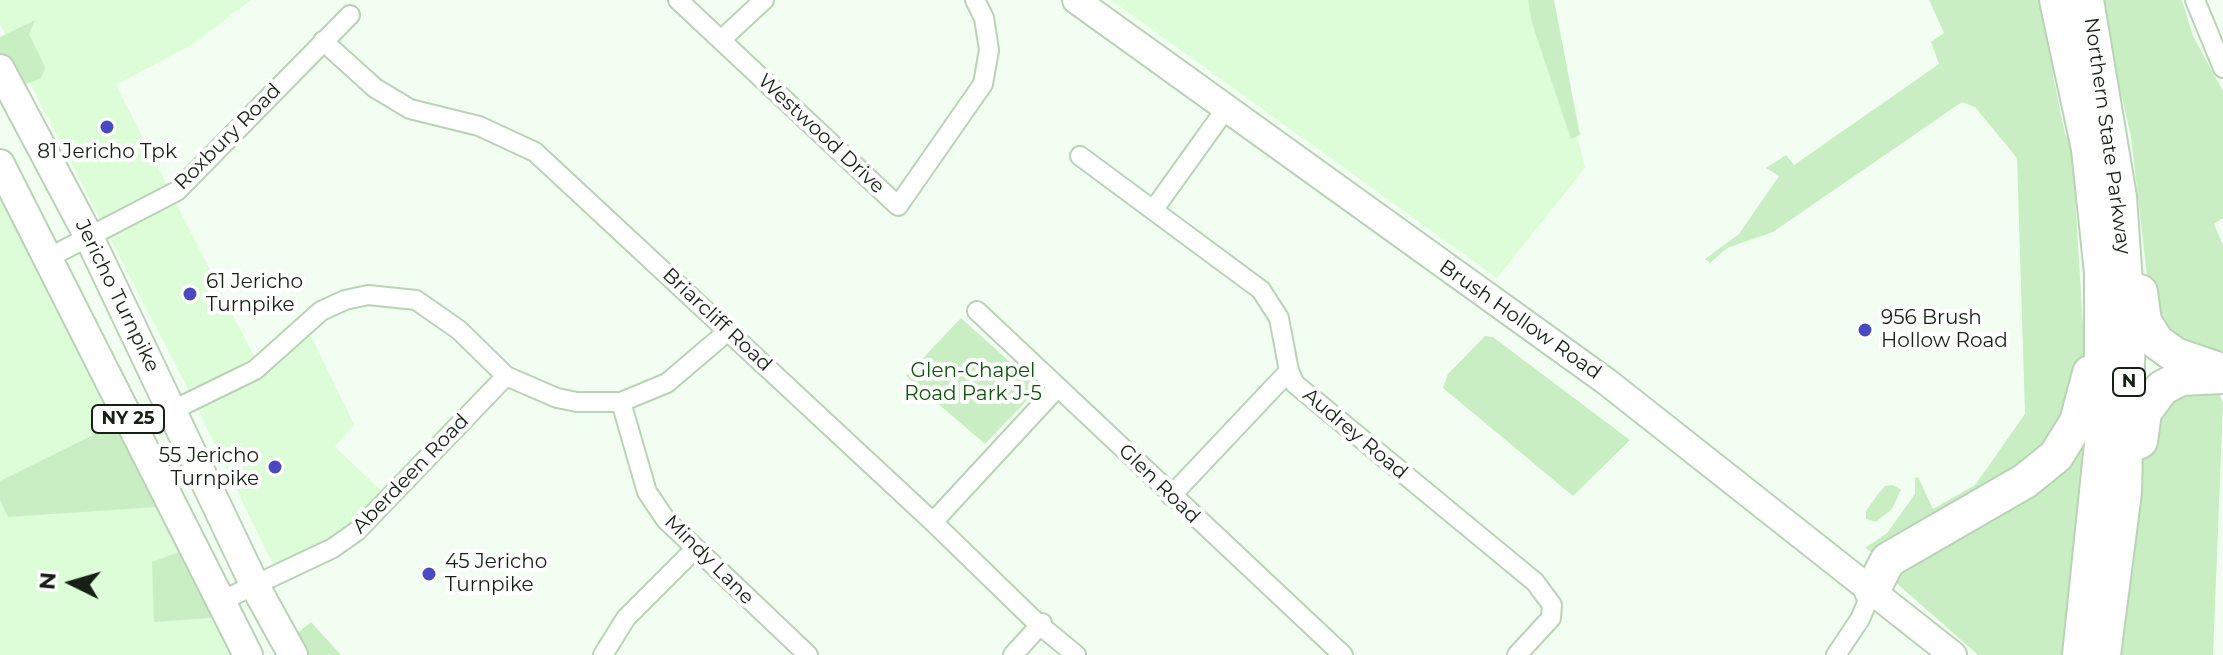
<!DOCTYPE html>
<style>
body{margin:0}
#map{position:relative;width:2223px;height:655px;overflow:hidden;background:#f3fef2;font-family:Montserrat,sans-serif}
canvas{display:block}
.north{position:absolute;left:32px;top:543px;width:80px;height:80px;-webkit-text-stroke:6px #fff;paint-order:stroke;rotate:275deg;font-size:22px;font-weight:700;line-height:32px;text-align:center;color:#162015}
.north::after{content:'';display:block;margin:auto;width:28px;height:36px;background:#162015;clip-path:polygon(50% 0,100% 100%,50% 72%,0 100%)}
</style>
<div id="map">
<canvas width="2223" height="655"></canvas>
<div class="north">N</div>
</div>
<script>
const ctx = document.querySelector('canvas').getContext('2d');
ctx.lineJoin = 'round';
function fill(path, color) { ctx.fillStyle = color; ctx.fill(path, 'evenodd'); }
const toPath = rows => new Path2D(rows.map(r => 'M' + r).join(''));
function strokePath(path, color, width, dash) { ctx.strokeStyle = color; ctx.lineWidth = width; ctx.lineCap = dash ? 'butt' : 'round'; ctx.setLineDash(dash || []); ctx.stroke(path); }
function label(font, color, halo, rows, align = 'center') {
  ctx.font = font + ' Montserrat,sans-serif'; ctx.lineWidth = 8; ctx.setLineDash([]); ctx.textBaseline = 'middle'; ctx.strokeStyle = halo; ctx.fillStyle = color; for (const [text, x, y, turn = 0] of rows) {
    ctx.save(); ctx.translate(x, y); ctx.rotate((+turn || 0) * Math.PI / 180); ctx.textAlign = isNaN(turn) ? turn : align; if (halo) ctx.strokeText(text, 0, 0); ctx.fillText(text, 0, 0); ctx.restore();
  }
}
const built = toPath([
 [0,0,251,0,193,44,116,85,259,366,305,324,354,424,335,447,389,498,354,529,275,569,189,391,0,25],
 [1111,0,1544,0,1585,168,1497,278],
 [0,177,257,655,0,655]
]);
const green = toPath([
 [1528,0,1554,0,1580,135,1571,139,1532,23],
 [1929,0,2046,0,2064,72,2053,75,2065,134,2072,146,2085,358,2077,400,2026,470,1873,553,1865,548,1887,533,1915,494,1915,478,1918,477,1933,509,1975,485,2025,414,2017,158,1975,107,1962,102,1773,232,1727,248,1710,263,1705,259,1739,234,1779,176,1766,168,1786,155,1794,165,1939,64,1931,42,1944,33],
 [2099,0,2182,0,2193,36,2223,91,2223,218,2214,224,2223,245,2223,351,2211,358,2166,346,2149,294,2131,136],
 [35,20,29,34,45,67,43,74,40,79,10,90,0,69,0,37],
 [961,318,1039,388,985,444,906,376],
 [1485,336,1493,337,1630,440,1573,496,1443,388,1448,374],
 [2178,386,2218,391,2223,403,2213,655,2120,655,2139,511,2142,438],
 [127,418,172,506,8,517,0,500,0,481],
 [2076,441,2088,448,2065,655,1978,655,1893,580],
 [1893,485,1901,490,1892,509,1876,522,1866,519,1866,511,1878,494,1885,486],
 [192,547,225,617,154,622,152,562],
 [311,622,341,655,293,655,286,642]
]);
const minor = toPath([
 [678,0,898,206,983,84,989,50,984,18,975,0],
 [2195,0,2223,68],
 [721,40,764,0],
 [323,41,375,88,410,109,479,126,535,152,933,522,1036,622,1076,655],
 [1080,156,1261,290,1279,318,1289,371,1295,384,1535,582,1552,605,1551,618,1517,655],
 [1154,209,1225,110],
 [48,258,177,191,350,15],
 [977,311,1343,655],
 [621,402,647,492,666,520,808,655],
 [173,410,255,370,321,311,345,300,368,295,416,300,459,330,506,376,557,398,577,402,621,402,667,383,728,331],
 [1171,496,1289,371],
 [933,522,1058,387],
 [219,602,333,548,357,531,506,376],
 [603,655,626,618,695,549],
 [1013,655,1042,623],
 [1836,655,1860,619,1872,591]
]);
const secondary = toPath([
 [1076,0,1607,382,1953,655]
]);
const primary = toPath([
 [0,69,89,237,255,586,293,655],
 [0,164,248,655]
]);
const motorway = toPath([
 [2057,0,2089,149,2102,273,2102,444,2080,655],
 [2086,0,2119,197,2128,325,2124,492,2103,655],
 [2140,292,2144,322,2157,342,2175,355,2219,370],
 [2140,441,2144,412,2162,388,2181,378,2223,376],
 [1872,591,1888,560,2025,481,2056,456,2077,422,2090,373]
]);
const markers = [
 [107,127,8,"#4a4ac0"],
 [190,294,8,"#4a4ac0"],
 [1865,330,8,"#4a4ac0"],
 [275,467,8,"#4a4ac0"],
 [429,574,8,"#4a4ac0"]
];
const shields = [
 [2129,382,32],
 [128,419,72]
];
const shieldNames = [
 ["N",2129,382],
 ["NY 25",128,419]
];
const streetNames = [
 ["Westwood Drive",821,134,43],
 ["Northern State Parkway",2107,136,82],
 ["Roxbury Road",228,137,-45],
 ["Jericho Turnpike",117,296,64],
 ["Briarcliff Road",717,320,43],
 ["Brush Hollow Road",1520,320,35],
 ["Audrey Road",1355,434,40],
 ["Aberdeen Road",411,474,-46],
 ["Glen Road",1159,484,44],
 ["Mindy Lane",709,560,45]
];
const poiNames = [
 ["81 Jericho Tpk",107,152,"center"],
 ["61 Jericho",206,282],
 ["Turnpike",206,305],
 ["956 Brush",1881,318],
 ["Hollow Road",1881,341],
 ["55 Jericho",259,456,"right"],
 ["Turnpike",259,479,"right"],
 ["45 Jericho",445,562],
 ["Turnpike",445,585]
];
const parkNames = [
 ["Glen-Chapel",973,371],
 ["Road Park J-5",973,394]
];
fill(built, '#dcfdd8');
fill(green, '#c9eec4');
strokePath(minor, '#b8d3b5', 22);
strokePath(secondary, '#b8d3b5', 30);
strokePath(primary, '#b8d3b5', 32);
strokePath(motorway, '#b8d3b5', 38);
strokePath(minor, '#fff', 18);
strokePath(secondary, '#fff', 26);
strokePath(primary, '#fff', 28);
strokePath(motorway, '#fff', 34);
for (const [x, y, r, color] of markers) { const dot = new Path2D(); dot.arc(x, y, r, 0, 2 * Math.PI); ctx.fillStyle = color; ctx.fill(dot); strokePath(dot, '#fff', 3); }
for (const [x, y, w] of shields) { const box = new Path2D(); box.roundRect(x - w / 2, y - 14, w, 28, 6); ctx.fillStyle = '#fff'; ctx.fill(box); strokePath(box, '#162015', 2); }
label('bold 18px', '#162015', null, shieldNames);
label('20px', '#162015', '#fff', streetNames);
label('20px', '#162015', '#fff', poiNames, 'left');
label('20px', '#095605', '#fff', parkNames);
</script>
